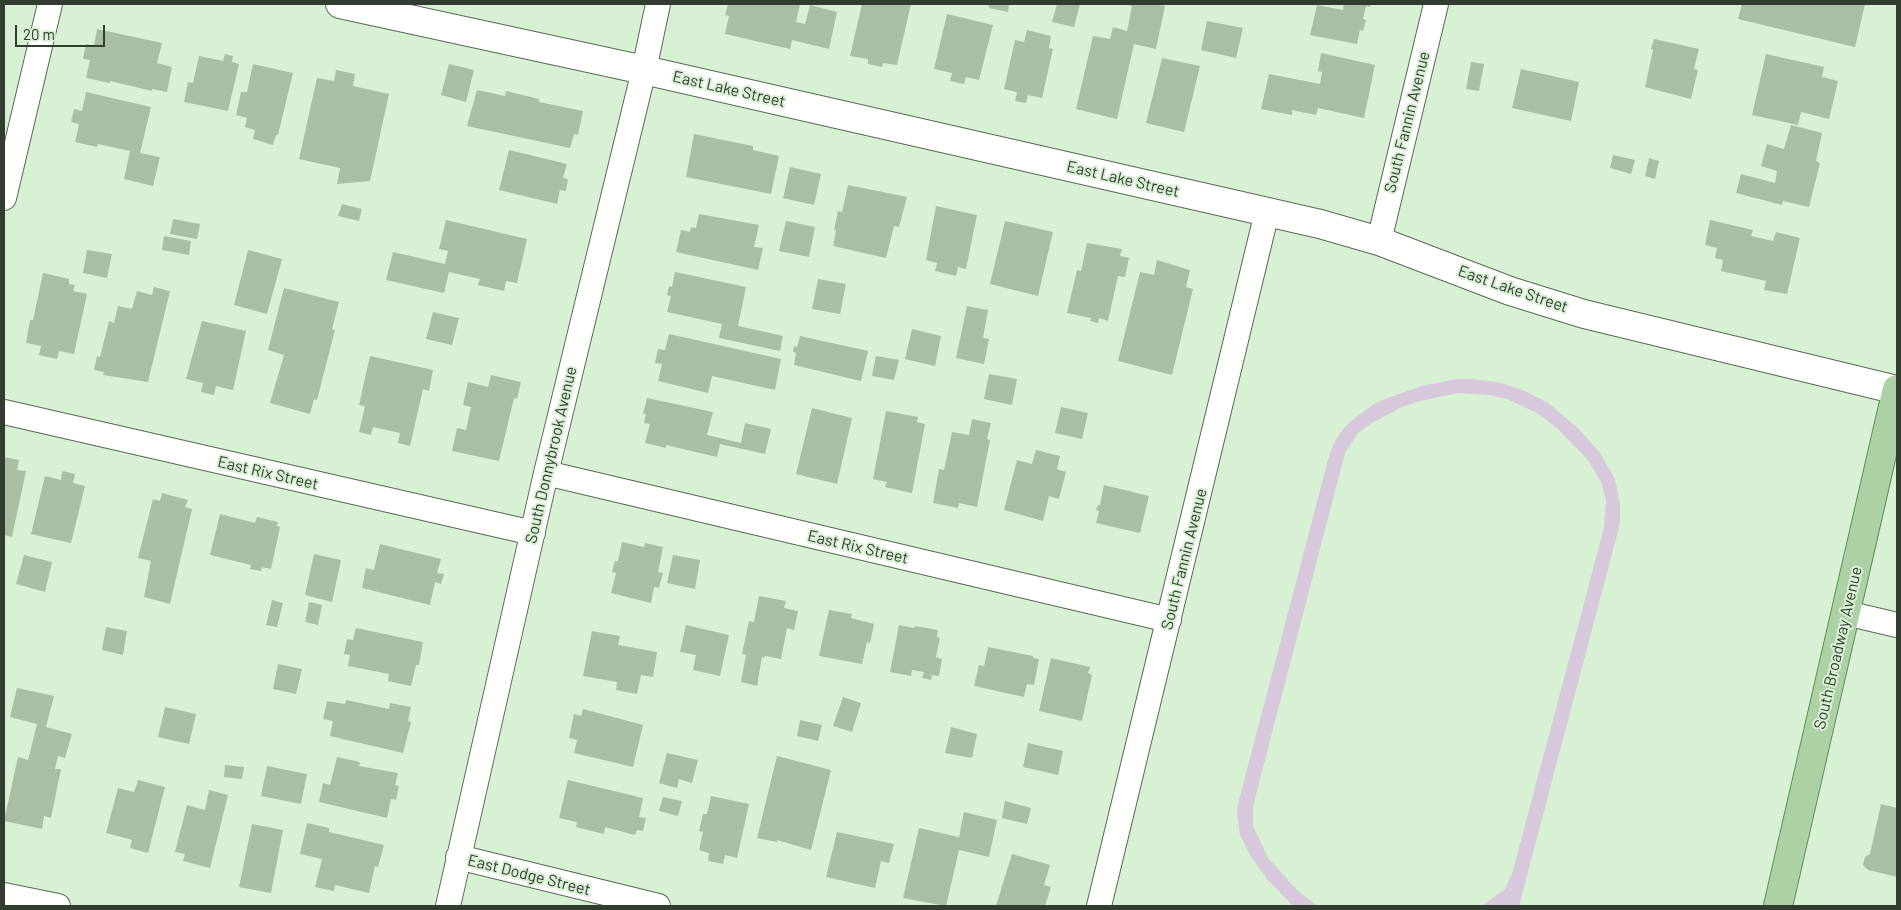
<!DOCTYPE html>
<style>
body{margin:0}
#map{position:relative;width:1901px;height:910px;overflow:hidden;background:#d8f0d4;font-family:Barlow,sans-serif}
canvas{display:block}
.frame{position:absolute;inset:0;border:5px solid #333c31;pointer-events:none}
.scale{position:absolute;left:15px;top:25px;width:90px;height:22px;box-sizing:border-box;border:2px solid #333c31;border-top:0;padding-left:6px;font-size:15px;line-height:18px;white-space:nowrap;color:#333c31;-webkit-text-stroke:4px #d8f0d4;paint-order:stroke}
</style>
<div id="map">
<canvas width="1901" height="910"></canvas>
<div class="frame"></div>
<div class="scale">20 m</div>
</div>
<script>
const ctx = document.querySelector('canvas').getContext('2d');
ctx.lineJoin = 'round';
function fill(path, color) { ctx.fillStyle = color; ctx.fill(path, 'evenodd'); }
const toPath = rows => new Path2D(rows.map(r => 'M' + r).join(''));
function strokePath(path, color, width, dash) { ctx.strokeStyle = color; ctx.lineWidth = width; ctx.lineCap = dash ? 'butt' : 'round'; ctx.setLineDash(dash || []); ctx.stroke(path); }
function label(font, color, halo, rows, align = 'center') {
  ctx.font = font + ' Barlow,sans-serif'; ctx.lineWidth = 4; ctx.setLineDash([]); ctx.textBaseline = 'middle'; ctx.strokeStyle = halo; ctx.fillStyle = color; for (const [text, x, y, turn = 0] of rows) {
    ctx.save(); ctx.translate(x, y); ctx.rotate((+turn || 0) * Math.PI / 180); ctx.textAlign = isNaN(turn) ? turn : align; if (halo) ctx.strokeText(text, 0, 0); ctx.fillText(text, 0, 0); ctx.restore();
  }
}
const green = toPath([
 [1457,379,1473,379,1501,383,1525,391,1548,403,1579,429,1600,453,1615,479,1620,505,1620,521,1618,531,1519,906,1482,906,1505,889,1512,874,1604,528,1606,500,1601,482,1588,460,1560,431,1547,420,1535,412,1507,399,1489,395,1458,393,1420,401,1402,407,1385,416,1370,424,1358,433,1345,453,1253,806,1253,826,1268,858,1296,889,1317,906,1293,906,1267,879,1250,855,1240,835,1237,813,1238,804,1329,456,1334,443,1341,432,1350,422,1374,404,1388,398,1422,386]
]);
const building = toPath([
 [728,4,800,4,796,22,805,24,810,5,837,12,829,49,792,40,790,49,725,34,729,16,725,15],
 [862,4,911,4,897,65,883,63,882,67,868,64,868,59,850,56],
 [989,4,1009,4,1008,12,989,8],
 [1057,4,1080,4,1074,27,1052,22],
 [1124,4,1156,4,1165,6,1156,49,1134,44,1117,119,1076,109,1093,36,1110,39,1113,27,1127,31,1132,6],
 [1344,4,1371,4,1370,7,1366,6,1363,19,1366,20,1363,31,1360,30,1357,44,1310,35,1317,5,1343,10],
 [1742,4,1865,4,1855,47,1738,19],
 [947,14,993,25,979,80,966,77,964,84,950,81,952,73,934,69],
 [1207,21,1243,28,1236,58,1201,50],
 [97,29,162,43,157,63,172,67,167,92,152,89,152,91,110,81,110,83,86,78,90,60,83,59,86,44,94,46],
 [1027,30,1051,36,1049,48,1053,49,1042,98,1028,95,1026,103,1015,101,1017,92,1004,89,1015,40,1024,42],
 [1654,39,1699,49,1694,69,1698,70,1691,99,1645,87,1653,50,1651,49],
 [1321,53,1375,65,1364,118,1318,108,1316,115,1292,110,1292,115,1261,109,1269,74,1320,84,1322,72,1318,71],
 [225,54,233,56,232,62,239,64,228,111,184,102,188,82,193,83,199,56,223,61],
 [1766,54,1824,67,1822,77,1838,81,1829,119,1801,112,1798,125,1752,115],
 [1162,58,1200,66,1184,132,1146,123],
 [1471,62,1484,64,1479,91,1466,89],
 [253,64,293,73,278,135,276,135,273,145,253,139,255,130,245,127,247,118,236,115,241,92,247,92],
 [449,64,474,70,466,102,441,95],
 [1521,69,1579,82,1571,121,1512,108],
 [336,70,355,74,353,86,389,94,370,181,337,184,340,168,299,159,317,78,334,81],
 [477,90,505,96,506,91,539,99,539,102,583,111,578,135,574,134,570,148,467,126],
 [86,92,151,107,140,153,160,157,153,186,124,179,130,151,98,144,97,147,75,142,79,124,71,122,74,109,82,111],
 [1791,125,1822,133,1816,161,1820,163,1809,207,1783,201,1782,205,1736,193,1741,174,1775,183,1777,171,1761,166,1767,144,1784,149],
 [694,134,753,146,753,150,779,156,771,194,686,177],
 [509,150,567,164,563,178,568,179,566,191,560,190,557,204,499,190],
 [1613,155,1635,160,1631,174,1610,168],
 [1649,158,1659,161,1655,179,1645,176],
 [790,167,821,174,814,205,783,198],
 [848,185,907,197,899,227,894,226,886,258,833,246,836,230,834,230,838,211,842,212],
 [342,204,362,209,359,221,338,216],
 [936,206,977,215,966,269,958,267,956,276,935,271,937,263,926,260],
 [699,214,759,225,754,247,763,248,758,270,676,252,681,230,690,232,691,227,696,228],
 [173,219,200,224,197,239,170,234],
 [446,220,527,239,517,283,506,281,504,291,478,285,480,279,449,272,444,293,386,280,393,252,445,264,448,251,439,249],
 [1710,220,1753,230,1751,236,1773,241,1776,232,1800,238,1787,294,1764,290,1766,281,1721,271,1723,260,1715,258,1717,248,1705,245],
 [786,221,815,227,809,257,779,251],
 [1005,221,1053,232,1038,296,990,284],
 [164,236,191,241,189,255,162,250],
 [1087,243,1122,249,1120,256,1129,258,1125,277,1118,276,1108,321,1099,318,1098,323,1090,321,1091,318,1067,313,1077,270,1081,271],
 [87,250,112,254,107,278,83,273],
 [248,250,282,259,267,314,234,305],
 [1157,260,1190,270,1186,287,1193,289,1172,375,1118,361,1140,272,1154,275],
 [675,272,746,287,738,326,783,336,780,351,719,338,722,324,667,312,671,296,667,295,669,286,672,287],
 [43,273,69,279,69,284,75,285,73,291,87,294,74,354,59,351,57,359,39,355,41,346,26,343,30,320,33,320],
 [818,279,846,284,840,314,812,309],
 [154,287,170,291,148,382,103,375,104,372,94,370,97,356,100,357,109,321,114,323,118,306,132,309,137,291,152,295],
 [284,288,339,302,332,329,335,330,317,400,314,399,310,414,270,403,284,355,268,350],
 [967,306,988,310,983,338,989,339,984,364,956,358],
 [433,312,459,318,452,345,426,339],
 [202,321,246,331,233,390,216,386,214,395,201,392,203,383,186,379],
 [912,329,941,336,935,366,905,359],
 [669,334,781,359,775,390,712,376,708,393,658,381,662,364,655,363,658,349,665,350],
 [800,336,868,351,861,381,794,365,796,353,793,352,794,346,797,347],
 [370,356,433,370,429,391,423,389,410,446,398,443,400,433,373,427,371,435,359,432,365,406,359,405],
 [876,356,899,360,894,380,872,376],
 [989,374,1017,379,1012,405,984,399],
 [491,375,521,382,517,399,514,398,499,461,452,451,457,428,466,430,471,407,463,405,468,382,488,387],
 [647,398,713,412,707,435,741,443,745,423,771,429,765,454,720,444,717,457,666,445,666,448,645,443,650,424,644,423,646,414,643,414],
 [1061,407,1088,413,1082,439,1055,433],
 [812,408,852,418,837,484,796,474],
 [886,411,918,417,917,422,925,424,912,493,885,487,887,482,873,479],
 [972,419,991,423,987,439,990,440,977,507,959,503,958,508,933,503,939,469,944,470,952,432,969,435],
 [1036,450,1060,456,1057,469,1066,472,1059,499,1049,496,1043,521,1004,510,1017,460,1032,464],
 [4,457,19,460,17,470,26,471,12,537,4,535],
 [62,471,75,474,73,483,85,486,71,543,31,534,45,476,61,480],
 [1104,485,1149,496,1140,533,1096,523,1099,511,1096,510,1098,505,1100,505],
 [162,493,188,500,185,507,192,509,170,604,144,597,151,561,138,558,153,499,160,501],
 [220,514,255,523,257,517,278,522,277,526,280,527,271,569,262,567,261,571,250,569,251,565,210,555],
 [622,542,644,547,645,543,663,547,658,572,663,573,659,588,654,587,651,603,611,593,616,573,612,572,615,561,618,561],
 [380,544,441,559,437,573,444,574,441,584,435,582,430,605,362,588,366,568,374,570],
 [314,554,341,560,332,602,305,595],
 [24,555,52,562,45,592,16,584],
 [673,555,700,560,695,589,667,583],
 [759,596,786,601,784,608,798,611,794,630,787,628,781,659,765,656,764,658,762,657,757,686,741,682,746,655,742,654,749,621,754,622],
 [272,600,283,603,277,627,266,625],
 [309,602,322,605,318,625,305,622],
 [829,610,852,614,851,618,874,624,870,643,867,642,862,664,819,656],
 [686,625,729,635,720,676,693,670,696,655,680,652],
 [899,625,914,628,915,626,938,630,937,637,940,638,936,657,942,659,939,676,932,675,931,680,922,678,924,672,912,670,911,676,890,672],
 [106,627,127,631,123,655,102,650],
 [356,628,423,642,419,665,416,665,411,686,388,681,389,674,348,666,350,655,344,654,347,639,353,640],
 [592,631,620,636,618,645,657,652,653,677,641,675,637,694,616,690,617,682,583,676],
 [988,647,1033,656,1033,658,1039,659,1034,685,1027,684,1024,697,974,686,979,665,984,666],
 [1051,658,1090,667,1088,673,1092,675,1082,721,1039,711],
 [278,664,302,669,296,694,273,689],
 [17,688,54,696,46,727,72,734,65,758,58,756,55,769,61,769,51,818,44,816,42,829,4,821,18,757,28,760,37,724,10,717],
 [843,697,861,703,852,732,833,726],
 [346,700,389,709,390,703,411,707,408,721,411,722,403,753,330,736,333,721,323,719,327,701,345,704],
 [165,707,196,714,189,744,158,737],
 [583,709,643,725,633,767,574,753,577,740,569,738,574,714,581,716],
 [800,720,822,725,818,741,797,736],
 [951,727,977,734,972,758,945,753],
 [1028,743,1063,751,1058,775,1023,767],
 [667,753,698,760,692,783,679,779,677,788,659,783],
 [777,756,831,770,811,850,777,840,777,842,757,838],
 [337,757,360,762,359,766,398,773,395,785,399,786,396,800,391,799,387,818,319,802,323,783,330,785],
 [225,765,244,767,242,779,224,777],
 [267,766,307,774,301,804,261,796],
 [138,780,165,787,148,853,130,848,132,840,106,833,118,788,134,792],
 [568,780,643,798,639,817,646,818,643,831,637,830,635,835,605,827,604,834,576,827,577,822,559,818],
 [209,790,228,795,210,868,183,861,185,854,175,852,187,805,205,810],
 [711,796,749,804,737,858,725,855,723,864,708,861,709,853,699,850,703,832,699,831,703,814,707,814],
 [663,797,682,801,678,816,659,811],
 [1005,801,1031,808,1027,824,1002,818],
 [1881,804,1897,808,1897,877,1868,870,1863,865,1865,857,1870,854],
 [964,812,997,820,989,857,959,850,946,906,903,898,919,828,959,837],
 [307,823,329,828,329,832,384,845,378,867,375,866,369,893,335,885,334,891,315,887,322,859,300,854],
 [252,824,283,830,271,893,239,887],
 [837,832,894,844,889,863,881,861,875,888,826,877],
 [1012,854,1050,865,1044,885,1051,887,1045,906,996,906]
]);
const minor = toPath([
 [4,198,50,4],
 [1379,241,1436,4],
 [4,412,533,533],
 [546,473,1169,620],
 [1846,613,1897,625],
 [458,857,658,906],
 [4,895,58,906],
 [448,906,546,473,644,70,658,4],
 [1099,906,1267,212]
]);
const tertiary = toPath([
 [340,4,644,70,1320,224,1379,241,1510,291,1584,314,1897,390]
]);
const primary = toPath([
 [1778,906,1897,389]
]);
const streetNames = [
 ["East Lake Street",729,89,13],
 ["South Fannin Avenue",1407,122,-76],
 ["East Lake Street",1123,179,13],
 ["East Lake Street",1513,289,19],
 ["South Donnybrook Avenue",551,455,-77],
 ["East Rix Street",268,473,13],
 ["East Rix Street",858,547,13],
 ["South Fannin Avenue",1184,559,-76],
 ["South Broadway Avenue",1838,648,-77],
 ["East Dodge Street",529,875,14]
];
fill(green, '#d7c8db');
fill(building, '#a8bfa4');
strokePath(minor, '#576b53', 26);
strokePath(tertiary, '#576b53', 30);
strokePath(primary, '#5d8955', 30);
strokePath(minor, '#fff', 24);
strokePath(tertiary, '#fff', 28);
strokePath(primary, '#acd1a4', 28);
label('16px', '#333c31', '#d8f0d4', streetNames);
</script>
